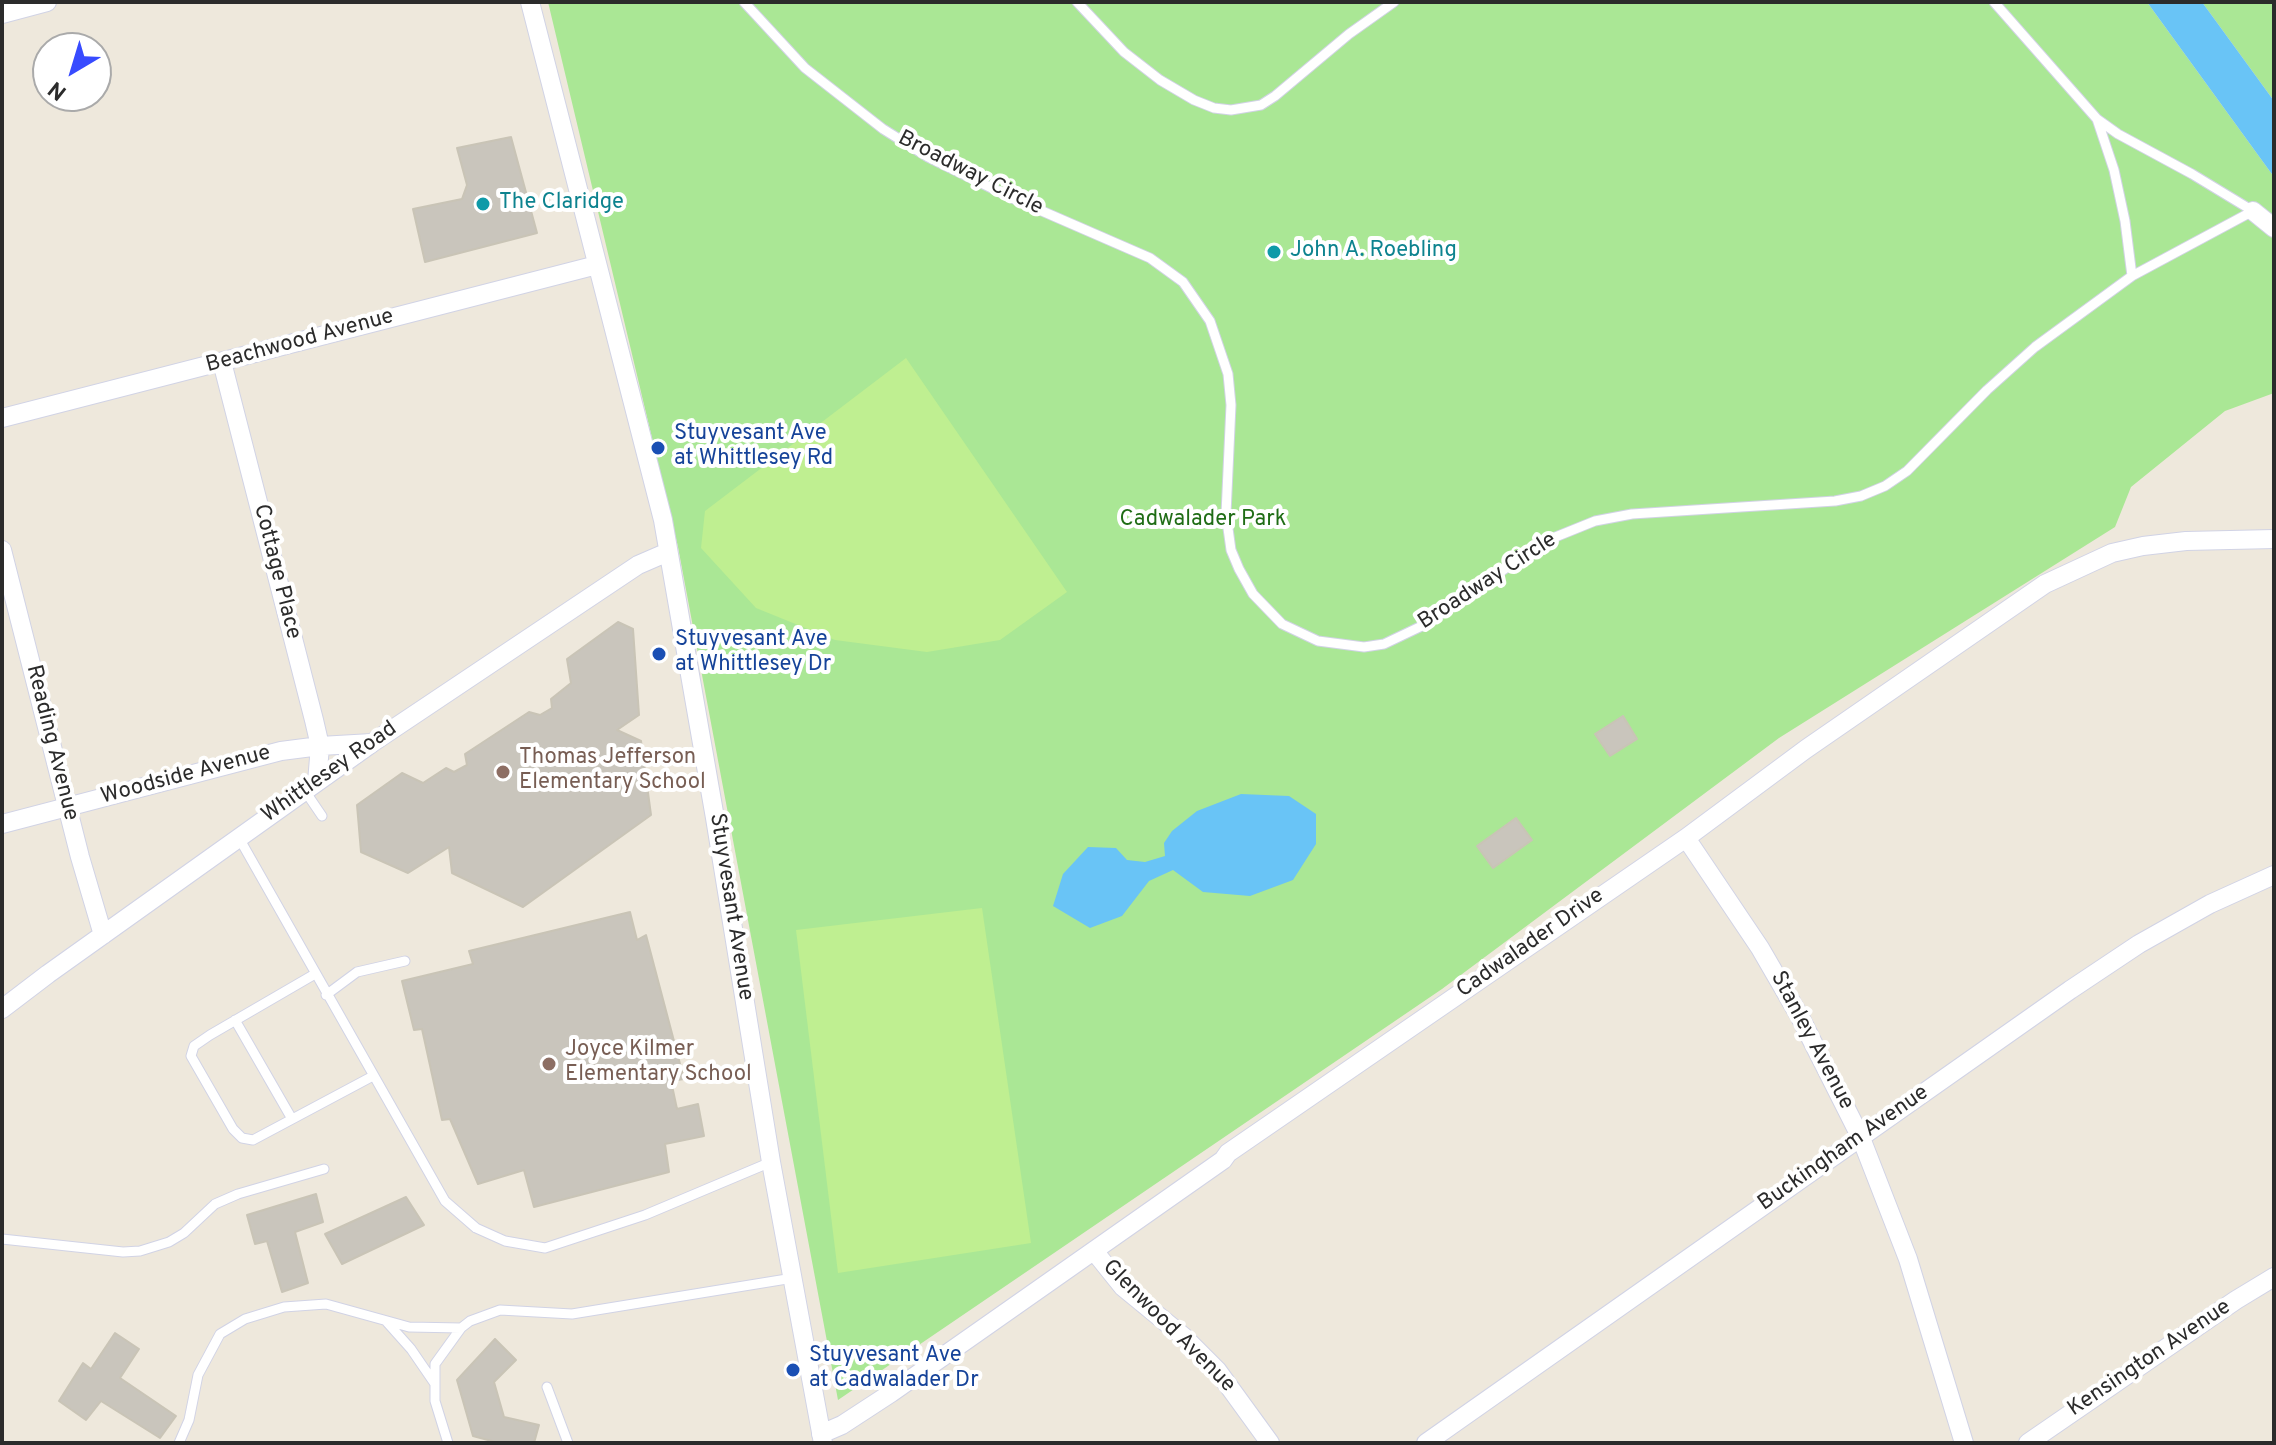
<!DOCTYPE html>
<style>
body{margin:0}
#map{position:relative;width:2276px;height:1445px;overflow:hidden;background:#eee8dc;font-family:Overpass,sans-serif}
canvas{display:block}
.frame{position:absolute;inset:0;border:4px solid #2b2b2b;pointer-events:none}
.north{position:absolute;left:32px;top:32px;width:80px;height:80px;box-sizing:border-box;background:#fff;border:2px solid #aaa;border-radius:50%;rotate:218deg;font-size:22px;font-weight:700;line-height:32px;text-align:center;color:#2b2b2b}
.north::after{content:'';display:block;margin:auto;width:28px;height:36px;background:#384bff;clip-path:polygon(50% 0,100% 100%,50% 72%,0 100%)}
</style>
<div id="map">
<canvas width="2276" height="1445"></canvas>
<div class="frame"></div>
<div class="north">N</div>
</div>
<script>
const ctx = document.querySelector('canvas').getContext('2d');
ctx.lineJoin = 'round';
function fill(path, color) { ctx.fillStyle = color; ctx.fill(path, 'evenodd'); }
const toPath = rows => new Path2D(rows.map(r => 'M' + r).join(''));
function strokePath(path, color, width, dash) { ctx.strokeStyle = color; ctx.lineWidth = width; ctx.lineCap = dash ? 'butt' : 'round'; ctx.setLineDash(dash || []); ctx.stroke(path); }
function label(font, color, halo, rows, align = 'center') {
  ctx.font = font + ' Overpass,sans-serif'; ctx.lineWidth = 8; ctx.setLineDash([]); ctx.textBaseline = 'middle'; ctx.strokeStyle = halo; ctx.fillStyle = color; for (const [text, x, y, turn = 0] of rows) {
    ctx.save(); ctx.translate(x, y); ctx.rotate((+turn || 0) * Math.PI / 180); ctx.textAlign = isNaN(turn) ? turn : align; if (halo) ctx.strokeText(text, 0, 0); ctx.fillText(text, 0, 0); ctx.restore();
  }
}
const green = toPath([
 [548,2,2147,2,2274,177,2274,393,2225,411,2131,487,2115,527,1779,738,1442,989,838,1400,678,547],
 [2202,2,2274,2,2274,101]
]);
const pitch = toPath([
 [906,358,1067,592,1000,640,927,652,835,640,756,608,701,548,705,511],
 [982,908,1031,1243,838,1273,796,930]
]);
const water = toPath([
 [2147,2,2202,2,2274,101,2274,177],
 [1241,794,1289,796,1316,814,1316,844,1293,880,1250,896,1203,892,1173,870,1149,881,1122,916,1090,928,1053,906,1063,874,1088,847,1116,848,1127,860,1145,862,1165,856,1164,843,1172,831,1197,811]
]);
const building = toPath([
 [511,137,537,233,425,262,413,209,462,199,467,185,457,148,511,137],
 [618,622,633,629,639,715,617,730,641,741,651,815,523,907,452,873,449,847,408,873,361,852,357,805,402,773,423,783,446,768,454,772,467,765,465,754,529,712,540,715,552,708,551,699,571,683,567,659,618,622],
 [1623,716,1637,739,1610,756,1595,734,1623,716],
 [1516,818,1532,840,1493,868,1477,846,1516,818],
 [630,912,637,940,646,935,684,1079,671,1081,677,1109,698,1104,704,1136,665,1144,669,1172,534,1207,524,1170,478,1184,450,1119,442,1120,422,1029,414,1030,402,981,473,964,469,951,630,912],
 [316,1194,323,1222,295,1232,308,1283,282,1292,267,1241,255,1244,247,1215,316,1194],
 [406,1197,424,1225,342,1264,325,1234,406,1197],
 [115,1333,139,1349,120,1378,176,1416,160,1438,101,1401,86,1420,59,1401,83,1363,91,1369,115,1333],
 [495,1339,516,1360,494,1382,504,1417,539,1425,534,1443,499,1443,473,1436,457,1380,495,1339]
]);
const lane = toPath([
 [744,2,805,68,883,129,928,157,1012,198,1150,258,1183,282,1210,321,1228,374,1231,405,1226,514,1231,550,1239,569,1253,594,1282,624,1318,641,1364,647,1384,644,1426,624,1543,542,1595,521,1632,514,1835,501,1861,496,1885,486,1907,471,1987,390,2035,347,2132,276,2253,211,2192,174,2118,134,2097,119,1994,2],
 [1077,2,1124,52,1160,80,1194,100,1214,108,1231,110,1261,105,1275,96,1349,34,1394,2],
 [2097,119,2114,170,2125,221,2132,276],
 [305,791,322,816],
 [239,838,445,1201,476,1228,505,1241,545,1248,645,1215,771,1162],
 [315,974,210,1035,194,1046,191,1056,233,1129,242,1138,253,1140,373,1076],
 [326,995,357,972,405,961],
 [235,1020,292,1119],
 [2,1239,123,1252,140,1251,169,1242,184,1233,215,1204,238,1194,324,1169],
 [386,1321,411,1349,435,1384],
 [547,1387,568,1443],
 [179,1443,189,1420,198,1375,220,1334,245,1319,284,1307,326,1304,409,1327,461,1328],
 [448,1443,435,1401,435,1364,461,1328,470,1321,500,1310,572,1314,793,1278]
]);
const street = toPath([
 [530,2,663,520,715,818,771,1162,823,1443],
 [2,14,47,2],
 [2253,211,2274,228],
 [222,362,314,720,320,746,317,782],
 [2,418,597,265],
 [2,550,80,857,103,935],
 [2,824,281,751,320,746,372,743],
 [1686,838,1760,948,1800,1017,1861,1138,1908,1259,1964,1443],
 [2,1009,48,974,372,743,638,565,668,552],
 [1094,1251,1123,1287,1184,1337,1217,1370,1270,1443],
 [821,1434,842,1425,891,1393,1223,1160,1228,1153,1686,838,1806,749,2045,584,2112,553,2143,546,2186,541,2274,539],
 [1426,1443,2070,990,2139,944,2210,904,2274,875],
 [2028,1443,2236,1300,2274,1277]
]);
const markers = [
 [483,204,8,"#0f9aa8"],
 [1274,252,8,"#0f9aa8"],
 [658,448,8,"#1a4fb4"],
 [659,654,8,"#1a4fb4"],
 [503,772,8,"#8d6e63"],
 [549,1064,8,"#8d6e63"],
 [793,1370,8,"#1a4fb4"]
];
const streetNames = [
 ["Broadway Circle",970,174,27],
 ["Beachwood Avenue",300,342,-15],
 ["Cottage Place",276,572,76],
 ["Broadway Circle",1488,582,-33],
 ["Reading Avenue",51,743,76],
 ["Whittlesey Road",330,773,-35],
 ["Woodside Avenue",186,776,-15],
 ["Stuyvesant Avenue",730,907,81],
 ["Cadwalader Drive",1531,944,-35],
 ["Stanley Avenue",1811,1041,62],
 ["Buckingham Avenue",1844,1149,-35],
 ["Glenwood Avenue",1168,1327,45],
 ["Kensington Avenue",2150,1359,-34]
];
const cultureNames = [
 ["The Claridge",499,204],
 ["John A. Roebling",1290,252]
];
const transitNames = [
 ["Stuyvesant Ave",674,435],
 ["at Whittlesey Rd",674,460],
 ["Stuyvesant Ave",675,641],
 ["at Whittlesey Dr",675,666],
 ["Stuyvesant Ave",809,1357],
 ["at Cadwalader Dr",809,1382]
];
const parkNames = [
 ["Cadwalader Park",1203,521]
];
const educationNames = [
 ["Thomas Jefferson",519,759],
 ["Elementary School",519,784],
 ["Joyce Kilmer",565,1051],
 ["Elementary School",565,1076]
];
fill(green, '#aae795');
fill(pitch, '#bfef91');
fill(water, '#69c4f6');
fill(building, '#c9c5bc');
strokePath(building, '#c9c4b6', 2);
strokePath(lane, '#d1d3e5', 11);
strokePath(street, '#d1d3e5', 20);
strokePath(lane, '#fff', 9);
strokePath(street, '#fff', 18);
for (const [x, y, r, color] of markers) { const dot = new Path2D(); dot.arc(x, y, r, 0, 2 * Math.PI); ctx.fillStyle = color; ctx.fill(dot); strokePath(dot, '#fff', 3); }
label('22px', '#2b2b2b', '#fff', streetNames);
label('22px', '#0d838f', '#fff', cultureNames, 'left');
label('22px', '#164399', '#fff', transitNames, 'left');
label('22px', '#206d16', '#fff', parkNames);
label('22px', '#785e54', '#fff', educationNames, 'left');
</script>
